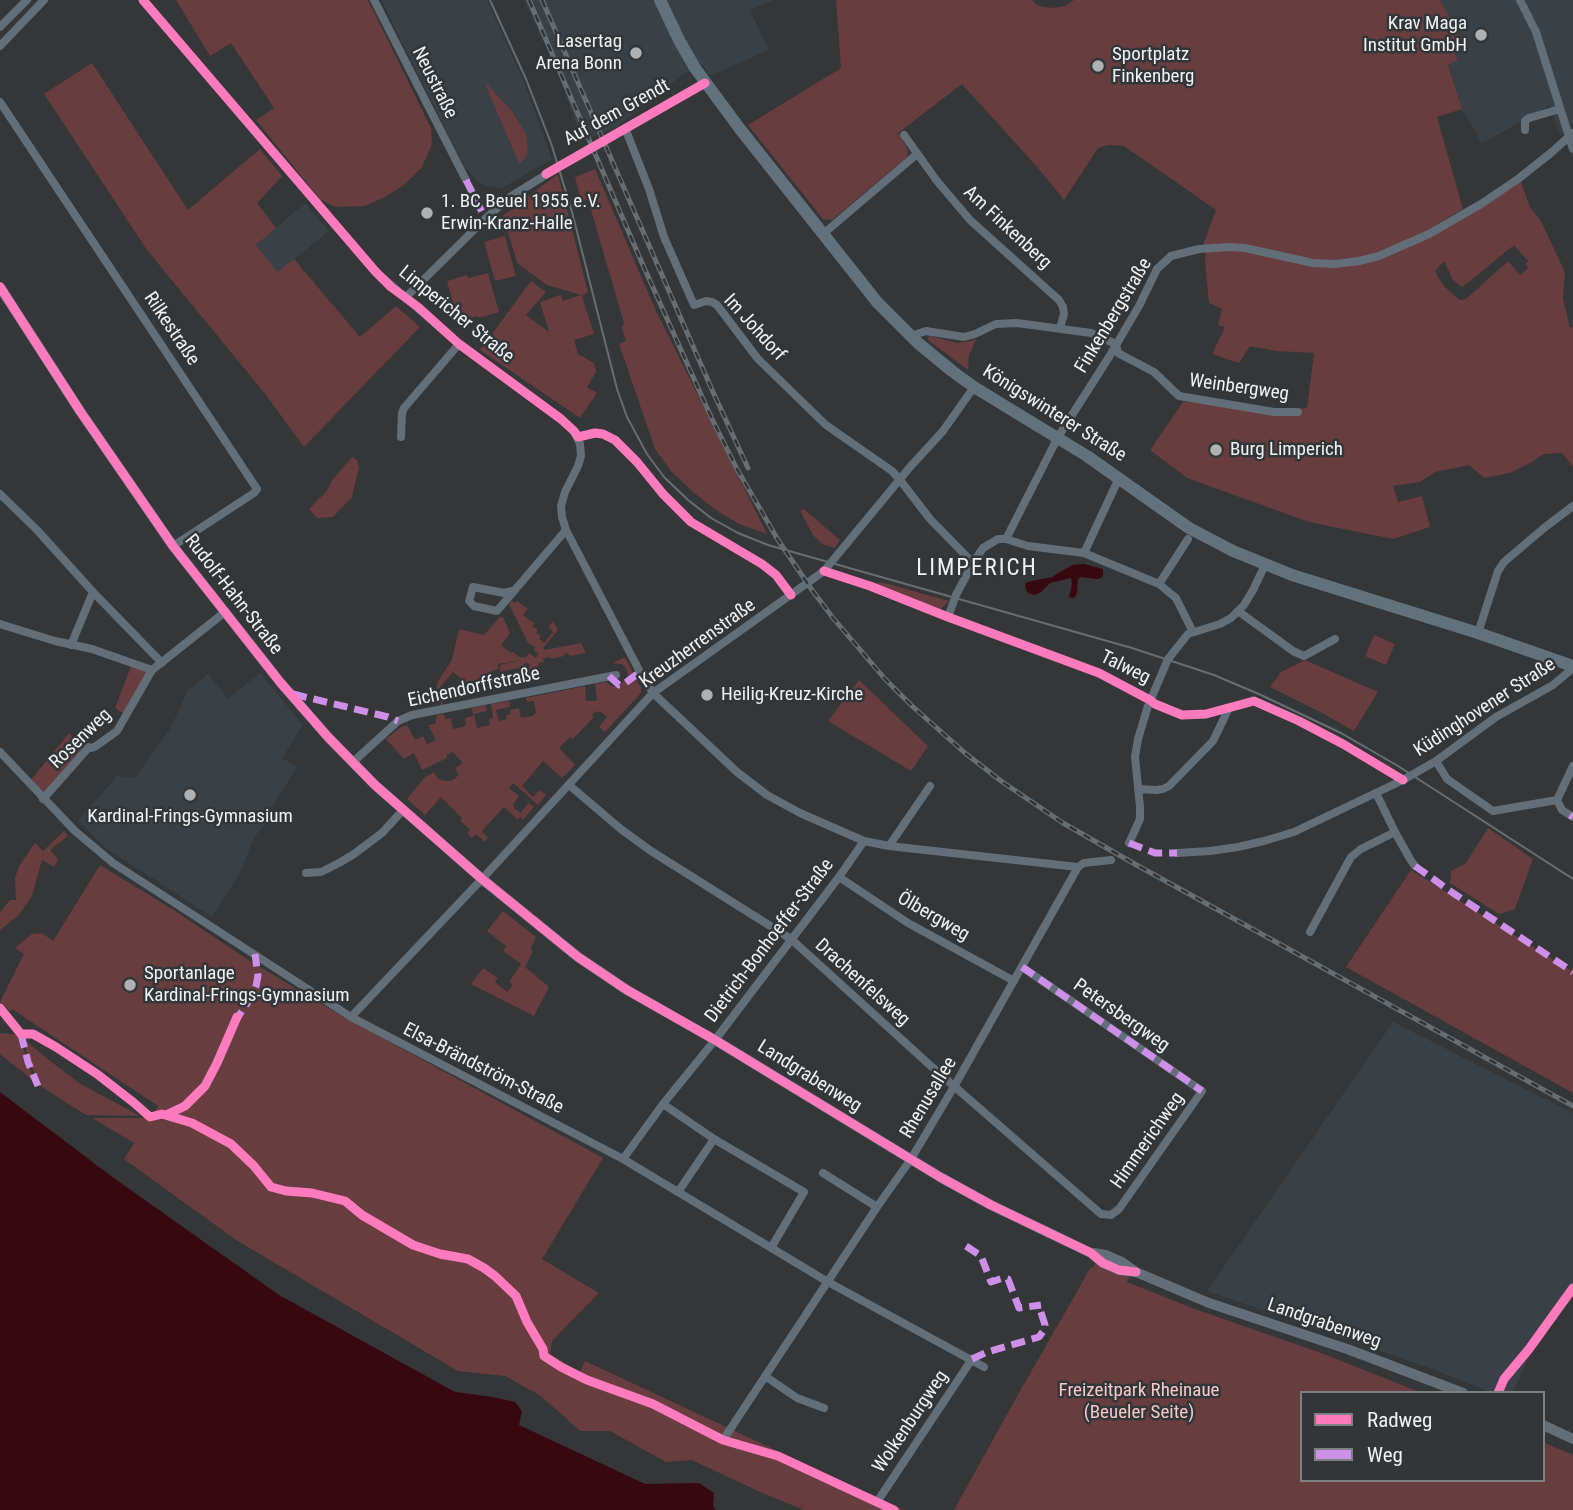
<!DOCTYPE html>
<meta charset="utf-8">
<style>
body{margin:0}
#map{position:relative;width:1573px;height:1510px;overflow:hidden;background:#343637;font-family:"Roboto Condensed",sans-serif}
canvas{display:block}
.legend{position:absolute;left:1300px;top:1391px;width:245px;height:91px;box-sizing:border-box;background:#333638;border:2px solid #7e8182;margin:0;padding:9px 12px;list-style:none;font-size:21px;color:#eff1f2}
.legend li{display:flex;align-items:center;gap:14px;height:35px}
.legend b{width:35px;border:2px solid #7e8182}
</style>
<div id="map">
<canvas width="1573" height="1510"></canvas>
<ul class="legend">
<li><b style="height:9px;background:#fd7abc"></b>Radweg</li>
<li><b style="height:9px;background:#ce8fe9"></b>Weg</li>
</ul>
</div>
<script>
const ctx = document.querySelector('canvas').getContext('2d');
ctx.lineJoin = 'round';
function fill(path, color) { ctx.fillStyle = color; ctx.fill(path, 'evenodd'); }
const toPath = rows => new Path2D(rows.map(r => 'M' + r).join(''));
function strokePath(path, color, width, dash) { ctx.strokeStyle = color; ctx.lineWidth = width; ctx.lineCap = dash ? 'butt' : 'round'; ctx.setLineDash(dash || []); ctx.stroke(path); }
function label(font, color, halo, rows, align = 'center') {
  ctx.font = font + ' "Roboto Condensed",sans-serif'; ctx.lineWidth = 5; ctx.setLineDash([]); ctx.textBaseline = 'middle'; ctx.strokeStyle = halo; ctx.fillStyle = color; for (const [text, x, y, turn = 0] of rows) {
    ctx.save(); ctx.translate(x, y); ctx.rotate((+turn || 0) * Math.PI / 180); ctx.textAlign = isNaN(turn) ? turn : align; if (halo) ctx.strokeText(text, 0, 0); ctx.fillText(text, 0, 0); ctx.restore();
  }
}
const built = toPath([
 [381,0,487,0,522,77,552,159,502,188,485,186,474,178,464,166],
 [485,83,513,111,526,135,528,150,519,163],
 [524,0,774,0,750,10,769,50,710,76,702,65,685,73,616,127,583,141,555,66],
 [1440,0,1573,0,1573,124,1560,136,1550,105,1488,140,1480,143,1478,136,1462,109,1448,64,1458,60,1450,43,1460,37],
 [305,203,329,231,277,273,256,245],
 [260,673,303,725,282,758,297,767,269,811,272,814,254,838,240,873,212,917,106,848,78,821,117,776,135,778,171,727,188,690,208,674,228,698],
 [1393,1022,1573,1113,1573,1288,1532,1349,1513,1393,1493,1393,1435,1370,1207,1291]
]);
const green = toPath([
 [176,0,368,0,431,128,432,144,422,167,404,185,387,196,365,206,335,207,320,199,256,120,274,108,231,43,210,56],
 [836,0,1032,0,1038,6,1053,8,1065,6,1074,0,1440,0,1460,37,1450,43,1458,60,1448,65,1462,109,1437,117,1463,209,1437,224,1440,230,1521,182,1530,207,1541,221,1565,272,1563,298,1570,328,1573,327,1573,467,1562,453,1544,454,1532,462,1510,473,1484,478,1469,465,1435,472,1420,482,1393,486,1398,502,1422,496,1430,527,1393,539,1309,522,1187,478,1150,450,1183,402,1218,403,1281,416,1296,409,1307,408,1314,353,1276,351,1250,346,1239,363,1212,354,1225,327,1218,325,1222,309,1209,303,1205,261,1206,253,1203,245,1216,210,1124,146,1108,145,1098,148,1064,200,1038,168,962,84,898,133,908,150,907,157,832,220,823,219,748,125,841,68],
 [1514,245,1528,261,1525,264,1528,268,1520,275,1508,261,1466,299,1460,300,1456,297,1443,285,1435,271,1444,261,1453,280,1462,287,1469,282],
 [92,63,188,210,260,149,282,176,257,203,276,228,256,245,277,272,294,259,360,337,396,306,420,327,304,447,266,395,147,250,44,94],
 [484,81,512,111,526,134,528,150,526,157,519,164],
 [595,169,656,311,767,534,739,524,716,510,693,492,671,471,655,449,619,344,626,341,622,328,624,323,588,200,581,201,575,177],
 [558,174,588,292,582,296,594,334,574,340,578,354,594,363,596,372,587,387,597,393,580,418,480,350,531,281,546,292,526,315,549,332,540,302,561,295,563,301,581,295,547,285,517,263,508,232,497,220],
 [505,236,516,276,495,281,484,242],
 [488,273,499,312,479,318,478,316,458,321,447,281,467,275,468,278],
 [931,336,957,343,971,341,976,339,969,356,968,370,928,340,928,337],
 [352,457,357,460,359,467,352,497,333,517,317,518,309,509,326,492,332,480],
 [801,509,805,510,840,540,835,548,822,544,813,535,801,513],
 [881,582,949,601,940,610,873,585],
 [512,601,515,603,517,601,528,609,523,615,534,623,532,626,538,630,536,633,541,636,539,639,544,643,553,632,548,627,553,621,558,630,543,648,545,650,581,643,586,653,569,656,568,653,564,654,564,656,551,659,550,657,543,658,544,662,538,663,539,666,532,668,533,675,526,681,525,672,530,665,526,662,521,668,503,671,504,679,501,680,500,665,522,660,498,664,495,651,499,669,491,671,492,675,481,678,481,680,476,681,477,685,465,688,468,684,453,672,440,687,440,690,443,705,441,705,437,686,438,681,452,660,459,629,484,635,500,617,503,617,510,633,501,645,511,653,513,652,521,658,522,657,525,658,529,653,536,658,537,656,539,654,533,650,535,647,528,643,509,604],
 [1374,635,1395,644,1386,665,1365,656],
 [625,657,641,688,641,693,605,732,599,727,607,717,600,711,598,713,596,711,592,715,594,717,573,739,570,737,559,748,575,765,562,778,543,761,522,786,533,797,540,790,546,795,538,805,513,783,509,788,519,796,513,804,515,809,521,813,528,803,534,807,523,820,520,817,518,820,504,807,482,831,488,838,485,842,476,834,472,838,467,833,470,830,460,821,462,818,441,797,425,815,407,799,425,777,434,772,438,779,445,781,451,781,459,775,455,768,463,763,453,752,447,755,447,758,422,770,414,753,404,759,386,739,401,727,407,725,415,740,423,736,427,744,436,740,428,725,435,724,437,715,444,714,445,719,451,718,453,729,466,726,465,718,473,716,472,708,486,705,487,711,474,714,477,728,490,725,489,719,493,718,491,704,509,701,510,707,496,710,499,721,507,719,506,715,511,714,510,710,519,708,521,718,533,716,536,712,534,701,527,702,526,698,585,686,586,701,597,701,595,684,606,682,611,686,617,687,625,681,628,675,626,668,621,664,612,663],
 [1305,660,1378,692,1354,731,1324,714,1270,687,1281,672],
 [132,664,152,670,127,716,115,708],
 [859,680,928,746,911,771,828,721],
 [69,733,83,747,47,791,43,792,30,781],
 [1488,828,1533,859,1515,909,1499,914,1450,883,1451,871,1466,863],
 [64,831,68,836,50,850,58,859,54,867,42,860,32,896,18,916,0,930,0,912,10,900,16,900,15,878,19,866,35,843,43,851],
 [100,865,175,911,250,961,342,1016,603,1158,542,1259,599,1293,552,1341,550,1354,580,1372,585,1361,904,1510,804,1510,760,1492,692,1460,666,1462,610,1431,580,1431,541,1396,505,1376,458,1371,236,1240,124,1159,134,1143,92,1118,150,1118,158,1106,12,1009,10,1011,0,1002,24,954,15,948,32,934,42,933,53,941],
 [1411,870,1570,970,1573,968,1573,1093,1346,967],
 [503,911,536,937,530,949,533,951,525,967,549,987,534,1016,471,984,483,968,498,978,495,982,507,992,513,985,509,982,521,964,503,951,506,946,487,931],
 [0,1033,20,1035,27,1062,35,1082,0,1054],
 [23,1038,40,1053,79,1083,140,1116,86,1115,39,1085,29,1061],
 [1096,1261,1129,1277,1127,1282,1192,1308,1324,1354,1422,1393,1302,1393,1302,1480,1543,1480,1543,1442,1573,1455,1573,1510,954,1510,1016,1398,1091,1267,1093,1268]
]);
const water = toPath([
 [1084,564,1103,569,1103,575,1101,578,1097,579,1081,577,1078,579,1077,593,1074,598,1069,597,1072,584,1071,578,1050,583,1041,592,1034,595,1028,593,1026,590,1025,585,1027,582,1052,577,1072,565],
 [0,1092,111,1176,279,1295,455,1392,493,1397,515,1402,522,1411,519,1425,645,1484,699,1483,714,1493,713,1506,716,1510,0,1510]
]);
const minor = toPath([
 [143,0,375,271,459,344,561,419,574,431,580,444,581,456,578,466,565,492,561,506,562,517,566,530,640,672,653,693,737,772,767,795,800,813,864,841,889,846,1078,867,1084,863,1111,860],
 [374,0,466,180],
 [1520,0,1536,32,1573,149],
 [0,27,27,0],
 [0,46,44,0],
 [0,102,257,489,254,493,173,546],
 [625,128,649,189,664,237,694,305,706,301,712,302,717,305,758,359,826,425,892,471,900,480,930,519,973,563],
 [1525,130,1525,121,1529,118,1560,109],
 [904,135,937,181,970,220,1059,300,1063,307,1064,314,1060,328],
 [823,234,917,154],
 [406,297,486,218,510,197,568,161,705,83],
 [911,336,926,331,964,337,975,334,996,324,1017,323,1091,333,1116,344,1118,353,1154,372,1179,396,1274,412,1298,412],
 [401,437,402,413,404,408,459,344],
 [578,437,595,433,603,434,615,440,637,462,663,494,691,522,762,564,776,575,791,595],
 [0,494,37,530,93,592,162,663],
 [1006,539,1058,437,1109,357,1139,306,1157,269,1171,256,1199,249,1229,247,1245,248,1313,263,1335,264,1359,261,1379,256,1429,234,1481,204,1518,179,1552,152,1573,133],
 [1084,553,1119,478],
 [824,571,870,586,948,617,1099,673,1150,700,1155,704,1182,715,1206,714,1254,701,1299,721,1343,744,1403,780],
 [1159,584,1188,539],
 [512,591,504,593,473,587,469,601,474,606,497,611,566,530],
 [1238,611,1293,651,1304,656,1335,639],
 [948,617,956,595,973,563,983,548,998,539,1006,539,1028,546,1084,553,1159,584,1176,598,1193,632],
 [0,624,55,641,92,649,152,670],
 [1478,633,1498,571,1504,562,1544,528,1573,506],
 [71,645,93,592],
 [0,752,75,831,113,863,351,1017,623,1159,828,1282,984,1367],
 [1436,761,1447,779,1493,811,1557,800],
 [353,762,398,721,412,715,616,675],
 [569,785,622,830,651,851,791,939,932,1067,1101,1214,1111,1215,1119,1209,1202,1091,1022,967],
 [1138,789,1156,790,1163,789,1169,786,1213,741,1229,708],
 [1376,793,1395,832,1410,859,1415,866],
 [43,799,89,747,92,748,96,746,117,731,152,670,225,612],
 [1557,800,1573,766],
 [1557,800,1562,810,1573,817],
 [1129,843,1140,819,1140,807,1135,757,1138,739,1148,706,1168,659,1188,634,1220,624,1231,618,1244,605,1253,590,1265,565],
 [889,846,930,786],
 [1177,853,1210,851,1238,847,1264,841,1294,832,1403,780,1436,761,1496,717,1553,685,1573,668],
 [306,873,321,872,339,863,354,854,382,833,403,810],
 [839,877,908,923,1014,981],
 [1310,932,1351,857,1361,849,1395,832],
 [351,1017,482,879,653,693,824,571,910,467,943,431,974,387],
 [663,1104,714,1139,804,1192,771,1248],
 [623,1159,663,1104,715,1040,839,877,864,841],
 [823,1173,877,1207],
 [678,1192,714,1139],
 [765,1376,797,1398,824,1408],
 [723,1440,877,1207,911,1159,955,1085,1078,867],
 [877,1502,972,1359]
]);
const tertiary = toPath([
 [0,287,80,411,173,546,280,682,328,737,375,785,482,879,578,957,627,990,715,1040,940,1177,991,1205,1091,1253,1103,1263,1119,1270,1136,1272],
 [1094,1253,1106,1255,1122,1262,1136,1272,1209,1303,1350,1350,1463,1393],
 [1543,1425,1573,1439]
]);
const secondary = toPath([
 [660,0,679,40,695,68,740,129,877,302,918,343,952,371,974,387,1087,456,1189,528,1233,551,1292,575,1478,633,1573,666]
]);
const tram = toPath([
 [490,0,526,79,551,143,572,212,617,389,627,417,647,454,664,477,688,500,711,518,738,533,768,545,1132,648,1214,675,1261,695,1341,733,1398,766,1573,879]
]);
const rail = toPath([
 [529,0,642,263,712,419,737,469,778,540,812,590,833,618,885,679,912,706,965,753,1001,781,1063,823,1133,863,1573,1106],
 [542,0,713,392,748,468]
]);
const quiet = toPath([
 [466,180,482,212],
 [609,676,619,685,624,684,640,672],
 [293,694,388,717,398,721],
 [1570,815,1573,817],
 [1129,843,1155,853,1177,853],
 [1415,866,1453,893,1573,972],
 [1022,967,1202,1091],
 [234,1023,252,996,256,986,258,976,255,954],
 [21,1034,28,1062,38,1086],
 [966,1246,981,1256,991,1282,1003,1278,1008,1279,1019,1308,1041,1305],
 [972,1359,987,1352,1039,1337,1044,1330,1045,1325,1039,1306]
]);
const cycleway = toPath([
 [143,0,375,271,391,287,418,307,459,344,561,419,574,431,578,437,595,433,603,434,615,440,637,462,663,494,691,522,762,564,776,575,791,595],
 [546,174,705,83],
 [0,287,80,411,173,546,280,682,328,737,375,785,482,879,578,957,627,990,715,1040,940,1177,991,1205,1091,1253,1103,1263,1119,1270,1136,1272],
 [824,571,870,586,948,617,1099,673,1150,700,1155,704,1182,715,1206,714,1254,701,1299,721,1343,744,1403,780],
 [0,1008,21,1034,33,1034,56,1047,97,1074,133,1102,150,1117,162,1114,192,1123,231,1144,254,1166,271,1187,286,1191,312,1193,345,1201,362,1215,413,1245,440,1254,468,1259,484,1268,495,1276,516,1296,527,1322,543,1349,544,1356,561,1367,587,1380,653,1404,723,1440,778,1456,894,1510],
 [166,1115,185,1106,205,1086,217,1063,237,1017],
 [1498,1393,1504,1379,1529,1349,1573,1288]
]);
const markers = [
 [1481,35,7,"#aeb0b1"],
 [636,53,7,"#aeb0b1"],
 [1098,66,7,"#aeb0b1"],
 [427,213,7,"#aeb0b1"],
 [1216,450,7,"#aeb0b1"],
 [707,695,7,"#aeb0b1"],
 [190,795,7,"#aeb0b1"],
 [130,985,7,"#aeb0b1"]
];
const poiNames = [
 ["Krav Maga",1467,24,"right"],
 ["Institut GmbH",1467,46,"right"],
 ["Lasertag",622,42,"right"],
 ["Arena Bonn",622,64,"right"],
 ["Sportplatz",1112,55],
 ["Finkenberg",1112,77],
 ["1. BC Beuel 1955 e.V.",441,202],
 ["Erwin-Kranz-Halle",441,224],
 ["Burg Limperich",1230,450],
 ["Heilig-Kreuz-Kirche",721,695],
 ["Kardinal-Frings-Gymnasium",190,817,"center"],
 ["Sportanlage",144,974],
 ["Kardinal-Frings-Gymnasium",144,996]
];
const streetNames = [
 ["Neustraße",434,83,63],
 ["Auf dem Grendt",617,113,-29],
 ["Am Finkenberg",1007,228,43],
 ["Limpericher Straße",456,315,39],
 ["Finkenbergstraße",1114,316,-59],
 ["Im Johdorf",754,328,48],
 ["Rilkestraße",171,329,56],
 ["Weinbergweg",1239,388,8],
 ["Königswinterer Straße",1054,414,32],
 ["Rudolf-Hahn-Straße",233,595,52],
 ["Kreuzherrenstraße",698,644,-36],
 ["Talweg",1125,668,26],
 ["Eichendorffstraße",474,688,-12],
 ["Küdinghovener Straße",1485,708,-33],
 ["Rosenweg",81,739,-44],
 ["Ölbergweg",933,917,30],
 ["Dietrich-Bonhoeffer-Straße",770,941,-53],
 ["Drachenfelsweg",862,983,42],
 ["Petersbergweg",1121,1016,35],
 ["Elsa-Brändström-Straße",483,1069,27],
 ["Landgrabenweg",809,1077,32],
 ["Rhenusallee",929,1098,-59],
 ["Himmerichweg",1148,1141,-55],
 ["Landgrabenweg",1324,1324,19],
 ["Wolkenburgweg",911,1422,-56]
];
const parkNames = [
 ["Freizeitpark Rheinaue",1139,1391],
 ["(Beueler Seite)",1139,1413]
];
const quarterNames = [
 ["LIMPERICH",977,569]
];
fill(built, '#3a4146');
fill(green, '#673d3f');
fill(water, '#380811');
strokePath(minor, '#626f79', 8);
strokePath(tertiary, '#626f79', 10);
strokePath(secondary, '#62727d', 12);
strokePath(tram, '#676e73', 2);
strokePath(rail, '#676e73', 5);
strokePath(rail, '#333638', 2.5, [8]);
strokePath(quiet, '#ce8fe9', 7, [14, 7]);
strokePath(cycleway, '#fd7abc', 9);
for (const [x, y, r, color] of markers) { const dot = new Path2D(); dot.arc(x, y, r, 0, 2 * Math.PI); ctx.fillStyle = color; ctx.fill(dot); strokePath(dot, '#333638', 2.5); }
label('19px', '#eff1f2', '#333638', poiNames, 'left');
label('19px', '#eff1f2', '#333638', streetNames);
label('19px', '#f5c8c8', '#333638', parkNames);
ctx.letterSpacing = '2px';
label('23px', '#eff1f2', '#333638', quarterNames);
ctx.letterSpacing = '0px';
</script>
